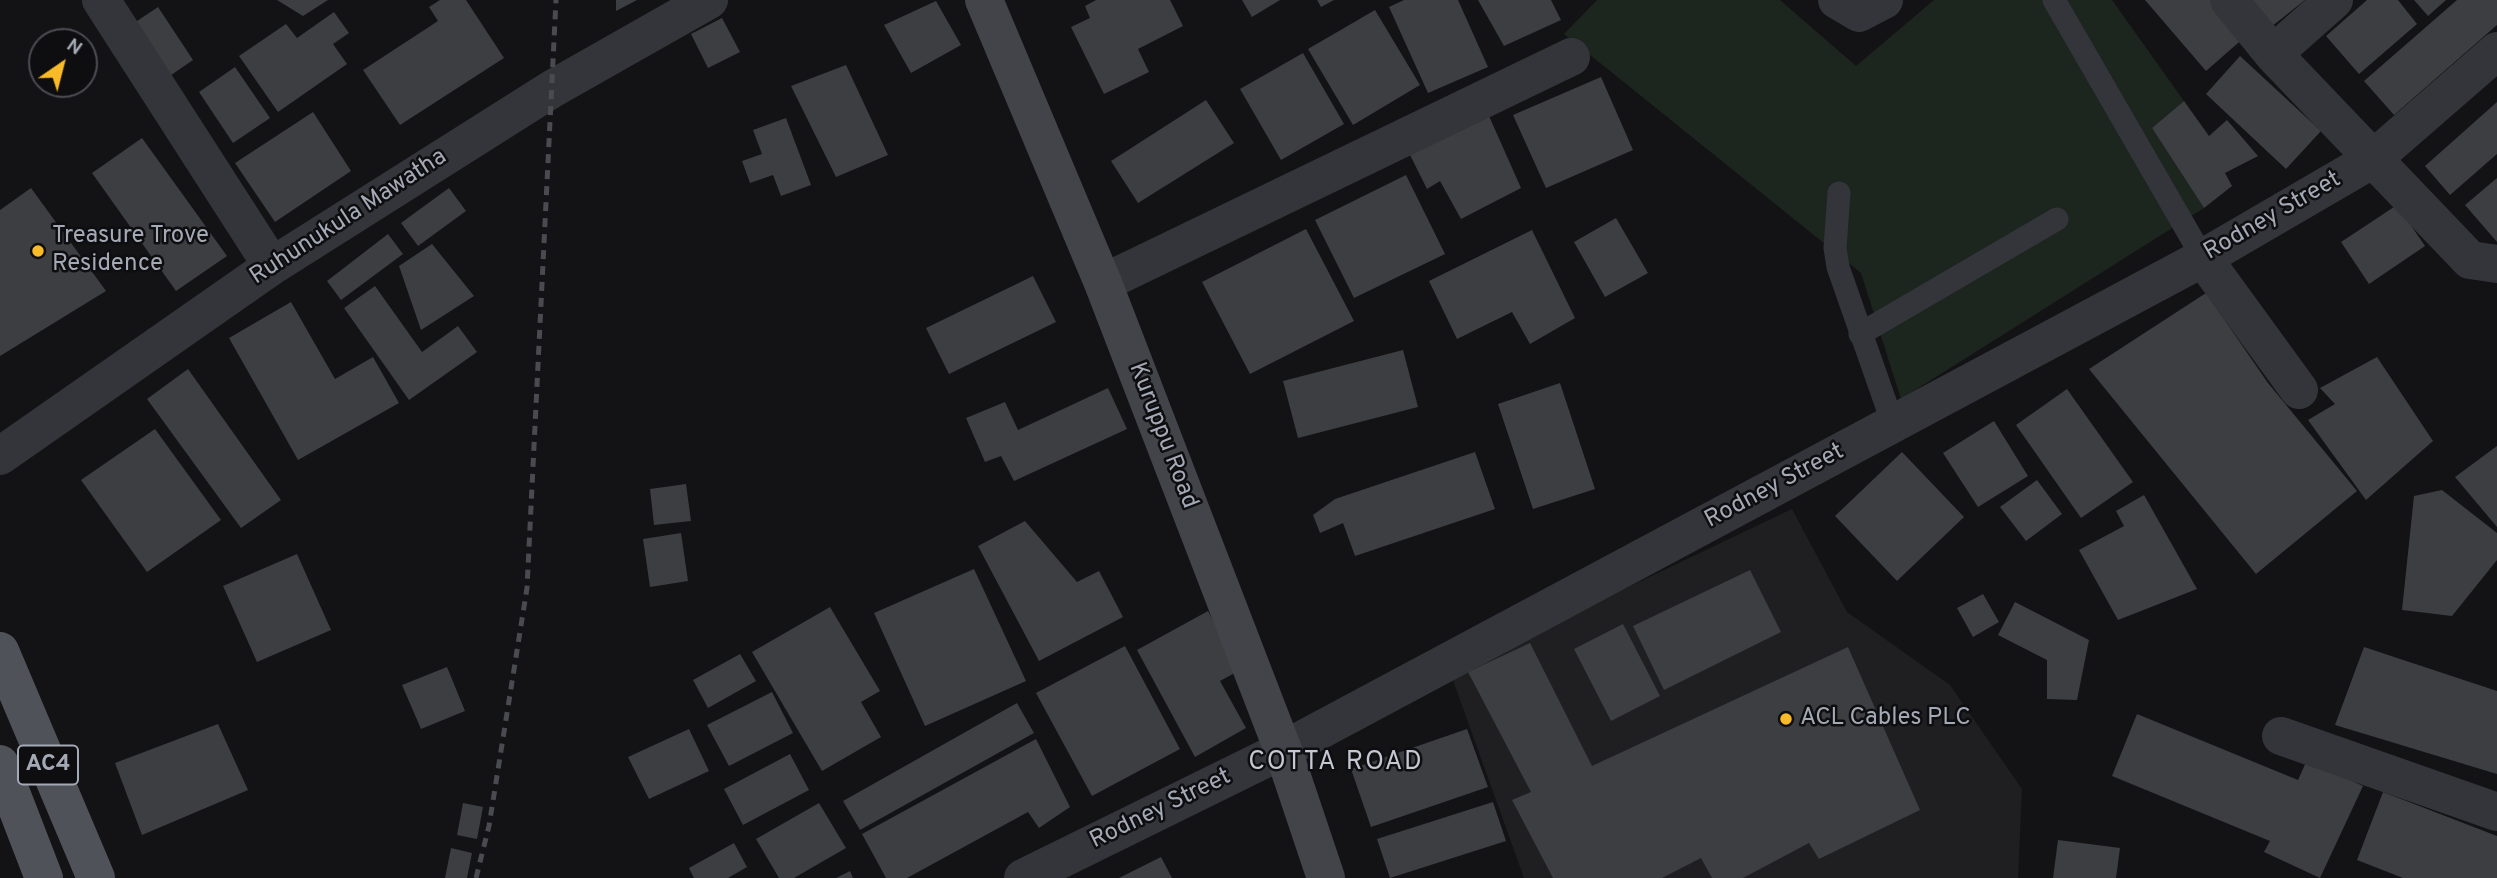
<!DOCTYPE html>
<style>
body{margin:0}
#map{position:relative;width:2497px;height:878px;overflow:hidden;background:#131315;font-family:Overpass,sans-serif}
canvas{display:block}
.north{position:absolute;left:28px;top:28px;width:70px;height:70px;box-sizing:border-box;background:#0e0e10;border:2px solid #4a4c52;border-radius:50%;rotate:35deg;font-size:19px;font-weight:700;line-height:28px;text-align:center;color:#a4a9b6}
.north::after{content:'';display:block;margin:auto;width:24px;height:32px;background:#f9ba28;clip-path:polygon(50% 0,100% 100%,50% 72%,0 100%)}
</style>
<div id="map">
<canvas width="2497" height="878"></canvas>
<div class="north">N</div>
</div>
<script>
const ctx = document.querySelector('canvas').getContext('2d');
ctx.lineJoin = 'round';
function fill(path, color) { ctx.fillStyle = color; ctx.fill(path, 'evenodd'); }
const toPath = rows => new Path2D(rows.map(r => 'M' + r).join(''));
function strokePath(path, color, width, dash) { ctx.strokeStyle = color; ctx.lineWidth = width; ctx.lineCap = dash ? 'butt' : 'round'; ctx.setLineDash(dash || []); ctx.stroke(path); }
function label(font, color, halo, rows, align = 'center') {
  ctx.font = font + ' Overpass,sans-serif'; ctx.lineWidth = 5; ctx.setLineDash([]); ctx.textBaseline = 'middle'; ctx.strokeStyle = halo; ctx.fillStyle = color; for (const [text, x, y, turn = 0] of rows) {
    ctx.save(); ctx.translate(x, y); ctx.rotate((+turn || 0) * Math.PI / 180); ctx.textAlign = isNaN(turn) ? turn : align; if (halo) ctx.strokeText(text, 0, 0); ctx.fillText(text, 0, 0); ctx.restore();
  }
}
const built = toPath([
 [1792,509,1847,612,1950,685,2022,789,2018,878,1524,878,1450,672]
]);
const green = toPath([
 [1597,0,1780,0,1856,66,1934,0,2112,0,2184,101,2152,128,2204,208,1901,399,1861,273,1564,34]
]);
const building = toPath([
 [277,0,328,0,303,16],
 [440,0,466,0,504,58,400,125,363,70,438,21,429,7],
 [616,0,637,0,616,11],
 [1096,0,1170,0,1183,26,1138,49,1149,72,1104,94,1071,27,1090,18,1085,6],
 [1242,0,1280,0,1252,17],
 [1317,0,1334,0,1321,7],
 [1404,0,1458,0,1488,67,1428,93,1389,7],
 [1478,0,1551,0,1561,20,1504,46],
 [2145,0,2214,0,2246,36,2206,71],
 [2249,0,2305,0,2271,27],
 [2367,0,2398,0,2417,24,2359,74,2326,36],
 [2414,0,2446,0,2428,16],
 [2457,0,2497,0,2497,25,2394,115,2364,81],
 [936,1,961,45,911,73,884,25],
 [158,7,193,60,161,82,125,29],
 [1375,10,1420,85,1353,125,1308,49],
 [334,12,349,33,333,44,347,64,278,112,239,56,286,24,297,38],
 [722,18,740,52,708,68,691,34],
 [1303,53,1344,124,1281,160,1240,89],
 [2240,56,2321,131,2286,169,2206,94],
 [846,65,888,155,836,177,791,86],
 [235,67,270,118,233,143,199,92],
 [1601,77,1633,150,1546,188,1513,115],
 [1206,100,1234,143,1138,203,1111,161],
 [2184,101,2209,136,2227,120,2258,156,2225,173,2232,186,2204,208,2152,128],
 [2497,102,2497,154,2450,195,2425,166],
 [313,112,351,171,275,222,235,163],
 [1489,116,1521,188,1461,219,1440,181,1427,189,1410,155],
 [786,118,811,185,781,196,773,175,750,183,742,161,762,154,753,130],
 [142,138,227,256,176,291,92,173],
 [1406,175,1445,254,1354,298,1315,220],
 [2497,178,2497,242,2465,205],
 [31,188,106,291,0,356,0,210],
 [449,188,466,211,418,246,401,223],
 [2397,205,2425,246,2369,284,2341,242],
 [1616,218,1648,273,1605,297,1574,242],
 [1306,229,1354,321,1250,374,1202,282],
 [1532,230,1575,318,1530,344,1512,312,1457,339,1429,281],
 [388,234,403,254,341,300,327,281],
 [432,244,474,296,421,330,399,266],
 [1033,276,1056,322,949,374,926,328],
 [375,286,422,352,458,326,477,352,409,400,344,308],
 [2206,293,2268,383,2357,491,2256,574,2089,369],
 [291,302,335,379,373,357,399,403,298,460,229,338],
 [1403,350,1418,407,1298,438,1283,381],
 [2377,357,2433,441,2366,500,2308,420,2335,404,2320,388],
 [188,369,281,500,241,528,147,399],
 [1560,383,1595,489,1533,509,1498,404],
 [1108,388,1127,429,1014,481,1001,456,985,462,966,418,1005,402,1018,430],
 [2067,389,2133,482,2081,518,2016,425],
 [1994,421,2028,476,1978,507,1943,453],
 [155,429,221,520,147,572,81,480],
 [2497,446,2497,527,2455,477],
 [1475,452,1495,509,1355,556,1343,523,1320,533,1313,515,1335,499],
 [1902,452,1964,517,1897,581,1835,516],
 [2037,480,2062,514,2026,541,2000,507],
 [686,484,691,521,654,525,650,489],
 [2442,490,2497,533,2497,560,2452,616,2402,610,2414,496],
 [2144,495,2197,589,2118,620,2079,550,2124,526,2116,511],
 [1025,521,1077,582,1099,571,1123,617,1039,661,978,546],
 [681,533,688,581,650,587,643,539],
 [297,554,331,630,257,662,223,586],
 [974,569,1026,681,925,726,874,613],
 [1750,570,1781,632,1664,690,1633,626],
 [1983,594,1999,622,1973,637,1957,608],
 [2015,602,2089,640,2077,700,2047,699,2047,660,1998,635],
 [830,607,880,691,861,702,881,737,822,771,752,652],
 [1208,611,1240,670,1220,681,1246,728,1195,757,1137,650],
 [1623,624,1660,696,1611,721,1574,649],
 [1530,643,1592,766,1848,647,1920,810,1819,859,1809,843,1743,878,1712,878,1701,858,1662,878,1553,878,1512,800,1531,792,1468,672],
 [1125,646,1180,749,1092,796,1036,693],
 [2364,647,2497,691,2497,774,2335,725],
 [740,654,756,681,708,708,693,680],
 [447,667,465,711,421,729,402,685],
 [772,692,793,733,729,766,707,725],
 [1017,703,1034,733,860,830,843,801],
 [2137,714,2298,780,2307,760,2363,786,2320,878,2264,852,2270,841,2112,776],
 [218,724,248,790,142,835,115,763],
 [689,729,709,771,649,799,628,757],
 [1467,729,1488,787,1371,827,1351,769],
 [1036,739,1070,807,1039,828,1028,812,907,878,886,878,862,834],
 [790,754,809,790,743,825,724,789],
 [2383,792,2497,836,2497,878,2403,878,2357,860],
 [1493,802,1506,841,1390,878,1377,839],
 [463,803,483,807,477,839,457,835],
 [819,803,846,848,794,878,779,878,756,839],
 [2058,840,2120,848,2116,878,2053,878],
 [734,843,747,867,728,878,694,878,689,868],
 [451,848,472,853,467,878,445,878],
 [1161,857,1172,878,1119,878],
 [850,871,853,878,836,878]
]);
const lane = toPath([
 [2054,0,2203,258],
 [1839,193,1835,248,1838,267,1893,424],
 [1860,334,2057,219]
]);
const street = toPath([
 [101,0,272,266],
 [1837,0,1859,13,1884,0],
 [2229,0,2273,54,2470,260,2497,264],
 [2273,54,2334,0],
 [2203,258,2299,390],
 [1103,283,1571,57],
 [0,456,272,266,552,89,709,0],
 [2281,736,2497,812],
 [1023,878,1283,750,2203,258,2373,159,2497,51]
]);
const secondary = toPath([
 [984,0,1103,283,1283,750,1326,878]
]);
const primary = toPath([
 [0,651,96,878],
 [0,764,44,878]
]);
const rail = toPath([
 [476,878,489,826,527,588,556,0]
]);
const markers = [
 [38,251,7,"#f9ba28"],
 [1786,719,7,"#f9ba28"]
];
const shields = [
 [48,765,60]
];
const shieldNames = [
 ["AC4",48,765]
];
const streetNames = [
 ["Rodney Street",2273,217,-30],
 ["Ruhunukula Mawatha",349,218,-33],
 ["Kuruppu Road",1162,436,69],
 ["Rodney Street",1775,487,-28],
 ["Rodney Street",1161,810,-26]
];
const poiNames = [
 ["Treasure Trove",52,237],
 ["Residence",52,265],
 ["ACL Cables PLC",1800,719]
];
const neighbourhoodNames = [
 ["COTTA ROAD",1336,764]
];
fill(built, '#1f1f22');
fill(green, '#1d251f');
fill(building, '#3d3e42');
strokePath(lane, '#34353a', 23);
strokePath(street, '#34353a', 38);
strokePath(secondary, '#42444a', 38);
strokePath(primary, '#505259', 38);
strokePath(rail, '#494b51', 5, [9, 7]);
for (const [x, y, r, color] of markers) { const dot = new Path2D(); dot.arc(x, y, r, 0, 2 * Math.PI); ctx.fillStyle = color; ctx.fill(dot); strokePath(dot, '#0e0e10', 2.5); }
for (const [x, y, w] of shields) { const box = new Path2D(); box.roundRect(x - w / 2, y - 19.5, w, 39, 5); ctx.fillStyle = '#0e0e10'; ctx.fill(box); strokePath(box, '#a4a9b6', 2); }
label('bold 23px', '#a4a9b6', null, shieldNames);
label('24px', '#a4a9b6', '#0e0e10', streetNames);
label('24px', '#a4a9b6', '#0e0e10', poiNames, 'left');
ctx.letterSpacing = '2px';
label('26px', '#c5c8d2', '#0e0e10', neighbourhoodNames);
ctx.letterSpacing = '0px';
</script>
